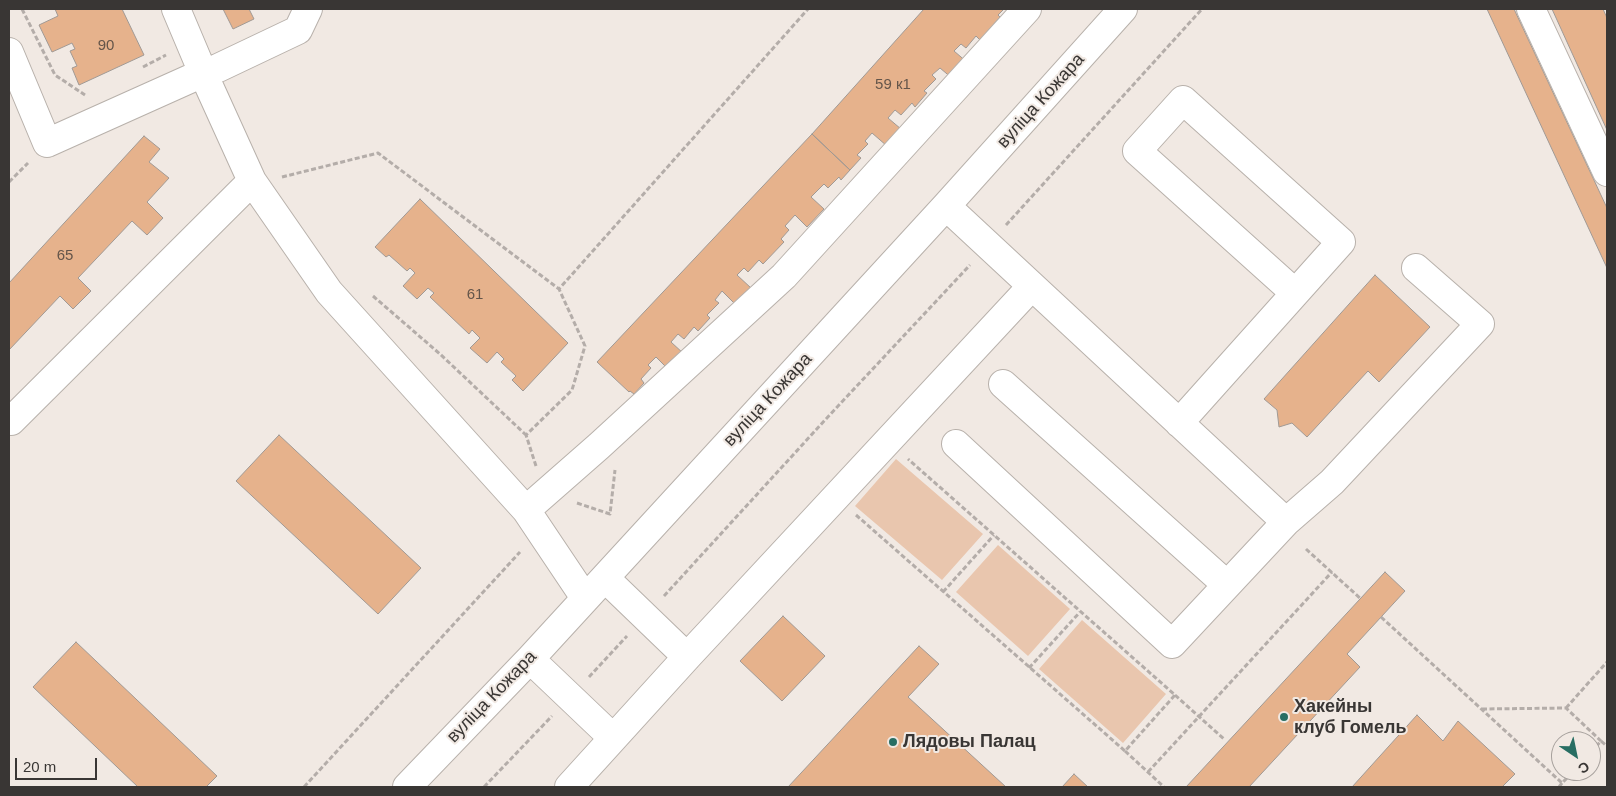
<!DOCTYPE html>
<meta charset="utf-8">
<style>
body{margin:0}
#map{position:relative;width:1616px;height:796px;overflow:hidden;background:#f1e9e3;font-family:Arial,sans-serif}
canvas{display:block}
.frame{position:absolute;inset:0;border:10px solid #393634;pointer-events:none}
.north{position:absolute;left:1551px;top:731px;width:50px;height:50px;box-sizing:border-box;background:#f1e9e3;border:1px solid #a7a19d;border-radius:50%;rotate:146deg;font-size:14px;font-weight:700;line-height:20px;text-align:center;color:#393634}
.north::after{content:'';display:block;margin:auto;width:18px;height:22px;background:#286e63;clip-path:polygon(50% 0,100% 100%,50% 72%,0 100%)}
.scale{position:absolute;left:15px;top:758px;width:82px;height:22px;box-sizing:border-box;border:2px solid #393634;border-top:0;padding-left:6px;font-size:15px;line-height:18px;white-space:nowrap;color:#393634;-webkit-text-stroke:4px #f1e9e3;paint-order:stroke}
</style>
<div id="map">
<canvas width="1616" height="796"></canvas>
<div class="frame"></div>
<div class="north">С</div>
<div class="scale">20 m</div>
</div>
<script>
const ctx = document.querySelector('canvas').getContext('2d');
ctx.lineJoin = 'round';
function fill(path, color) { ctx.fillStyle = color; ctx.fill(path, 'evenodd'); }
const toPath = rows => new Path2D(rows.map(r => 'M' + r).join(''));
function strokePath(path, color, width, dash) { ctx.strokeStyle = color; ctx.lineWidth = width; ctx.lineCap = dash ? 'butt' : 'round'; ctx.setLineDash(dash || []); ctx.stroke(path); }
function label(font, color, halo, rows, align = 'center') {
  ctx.font = font + ' Arial,sans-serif'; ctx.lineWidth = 4; ctx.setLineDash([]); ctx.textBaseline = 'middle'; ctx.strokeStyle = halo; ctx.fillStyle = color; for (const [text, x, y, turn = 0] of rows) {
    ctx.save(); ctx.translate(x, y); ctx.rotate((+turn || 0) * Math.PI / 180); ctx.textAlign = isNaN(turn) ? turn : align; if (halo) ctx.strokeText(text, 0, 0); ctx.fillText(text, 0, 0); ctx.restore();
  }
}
const green = toPath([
 [896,459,983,534,942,580,855,506],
 [998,545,1070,609,1028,656,956,592],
 [1082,620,1166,694,1123,743,1039,669]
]);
const building = toPath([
 [55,9,122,9,144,55,79,85,72,68,77,66,70,51,75,49,72,43,52,52,39,25,58,16,55,9],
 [223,9,249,9,254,19,233,29,223,9],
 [924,9,1004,9,998,15,1000,17,980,40,976,36,966,48,961,44,954,51,968,63,953,79,940,68,932,75,936,79,924,91,927,93,915,107,912,103,901,115,895,110,888,118,901,129,887,146,872,133,865,141,868,144,857,155,861,158,850,170,812,134,924,9],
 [1487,9,1514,9,1607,208,1607,268,1487,9],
 [1552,9,1603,9,1607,18,1607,130,1552,9],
 [812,134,850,170,841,180,839,177,828,188,824,184,811,197,824,209,807,227,795,215,785,226,789,230,781,239,784,242,763,264,759,260,748,272,744,268,737,275,751,288,735,304,722,291,715,300,719,303,707,315,710,318,698,331,694,327,684,339,678,334,671,342,684,354,669,370,656,357,648,365,651,368,641,379,644,383,634,394,630,391,629,392,597,362,812,134],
 [144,136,160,149,149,162,169,178,147,202,163,218,147,235,132,221,78,278,91,291,73,309,60,296,9,350,9,283,144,136],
 [420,199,568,343,523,391,512,380,516,376,501,362,504,359,497,352,487,363,470,348,480,338,472,330,469,334,430,297,434,293,428,288,417,299,403,286,415,273,410,268,407,271,389,255,386,257,375,247,420,199],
 [1375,275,1430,327,1379,382,1368,371,1307,437,1292,423,1279,427,1277,410,1264,399,1375,275],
 [279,435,421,568,378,614,236,481,279,435],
 [1385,572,1405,591,1347,654,1360,667,1249,787,1186,787,1385,572],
 [783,616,825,656,782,701,740,661,783,616],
 [76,642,217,776,206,787,138,787,33,687,76,642],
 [919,646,939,664,908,697,1006,787,788,787,919,646],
 [1417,715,1443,741,1458,721,1515,774,1502,787,1352,787,1417,715],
 [1074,774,1088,787,1062,787,1074,774]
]);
const path = toPath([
 [22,9,55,75,85,95],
 [143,67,166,55],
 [282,177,378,153,559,289],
 [9,182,28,163],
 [1006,225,1202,9],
 [373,296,440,354,526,435],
 [536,466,526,435,572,390,585,346,559,289,808,9],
 [577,503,610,514,615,470],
 [856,515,1125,751,1175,695,908,459],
 [1306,549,1361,599],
 [943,592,994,535],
 [664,596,825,420,970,265],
 [1381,617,1562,783,1574,771],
 [1029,668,1080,612],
 [589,677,627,636],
 [1175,695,1225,740],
 [1566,708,1607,662],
 [1482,709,1566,708,1601,741],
 [1125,751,1164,787],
 [1591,752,1601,741,1607,746],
 [1148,772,1332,572],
 [304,787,520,552],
 [484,787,552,716],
 [1559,787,1562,783]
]);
const minor = toPath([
 [176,9,203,73,218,68,298,30,308,9],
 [1531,9,1607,172],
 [9,52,47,143,203,73,252,181,329,292,526,510,585,598],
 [946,206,1286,522,1172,644,956,444],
 [1003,384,1227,585],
 [11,421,252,181],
 [1179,423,1341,242,1183,100,1137,151,1295,293],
 [526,510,599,446,784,276,1027,9],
 [1286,522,1332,482,1480,324,1416,268],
 [605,578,687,657],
 [530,659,613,738],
 [407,787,530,659,946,206,1123,9],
 [569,787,687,657,1032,286]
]);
const markers = [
 [1284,717,5,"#286e63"],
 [893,742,5,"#286e63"]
];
const numberNames = [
 ["90",106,46],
 ["59 к1",893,85],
 ["65",65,256],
 ["61",475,295]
];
const streetNames = [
 ["вуліца Кожара",1041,101,-48],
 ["вуліца Кожара",768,400,-47],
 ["вуліца Кожара",492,697,-46]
];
const poiNames = [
 ["Хакейны",1294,707],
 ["клуб Гомель",1294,728],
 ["Лядовы Палац",903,742]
];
fill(green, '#e9c6ae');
fill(building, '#e6b28c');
strokePath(building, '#a09994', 1);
strokePath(minor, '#b8b1ab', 30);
strokePath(path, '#b4ada9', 3, [5, 2.5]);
strokePath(minor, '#fff', 28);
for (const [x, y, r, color] of markers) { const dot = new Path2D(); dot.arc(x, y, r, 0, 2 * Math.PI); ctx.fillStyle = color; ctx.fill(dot); strokePath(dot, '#f1e9e3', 2); }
label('15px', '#64554a', null, numberNames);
label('18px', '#393634', '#f1e9e3', streetNames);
label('bold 18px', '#393634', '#f1e9e3', poiNames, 'left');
</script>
